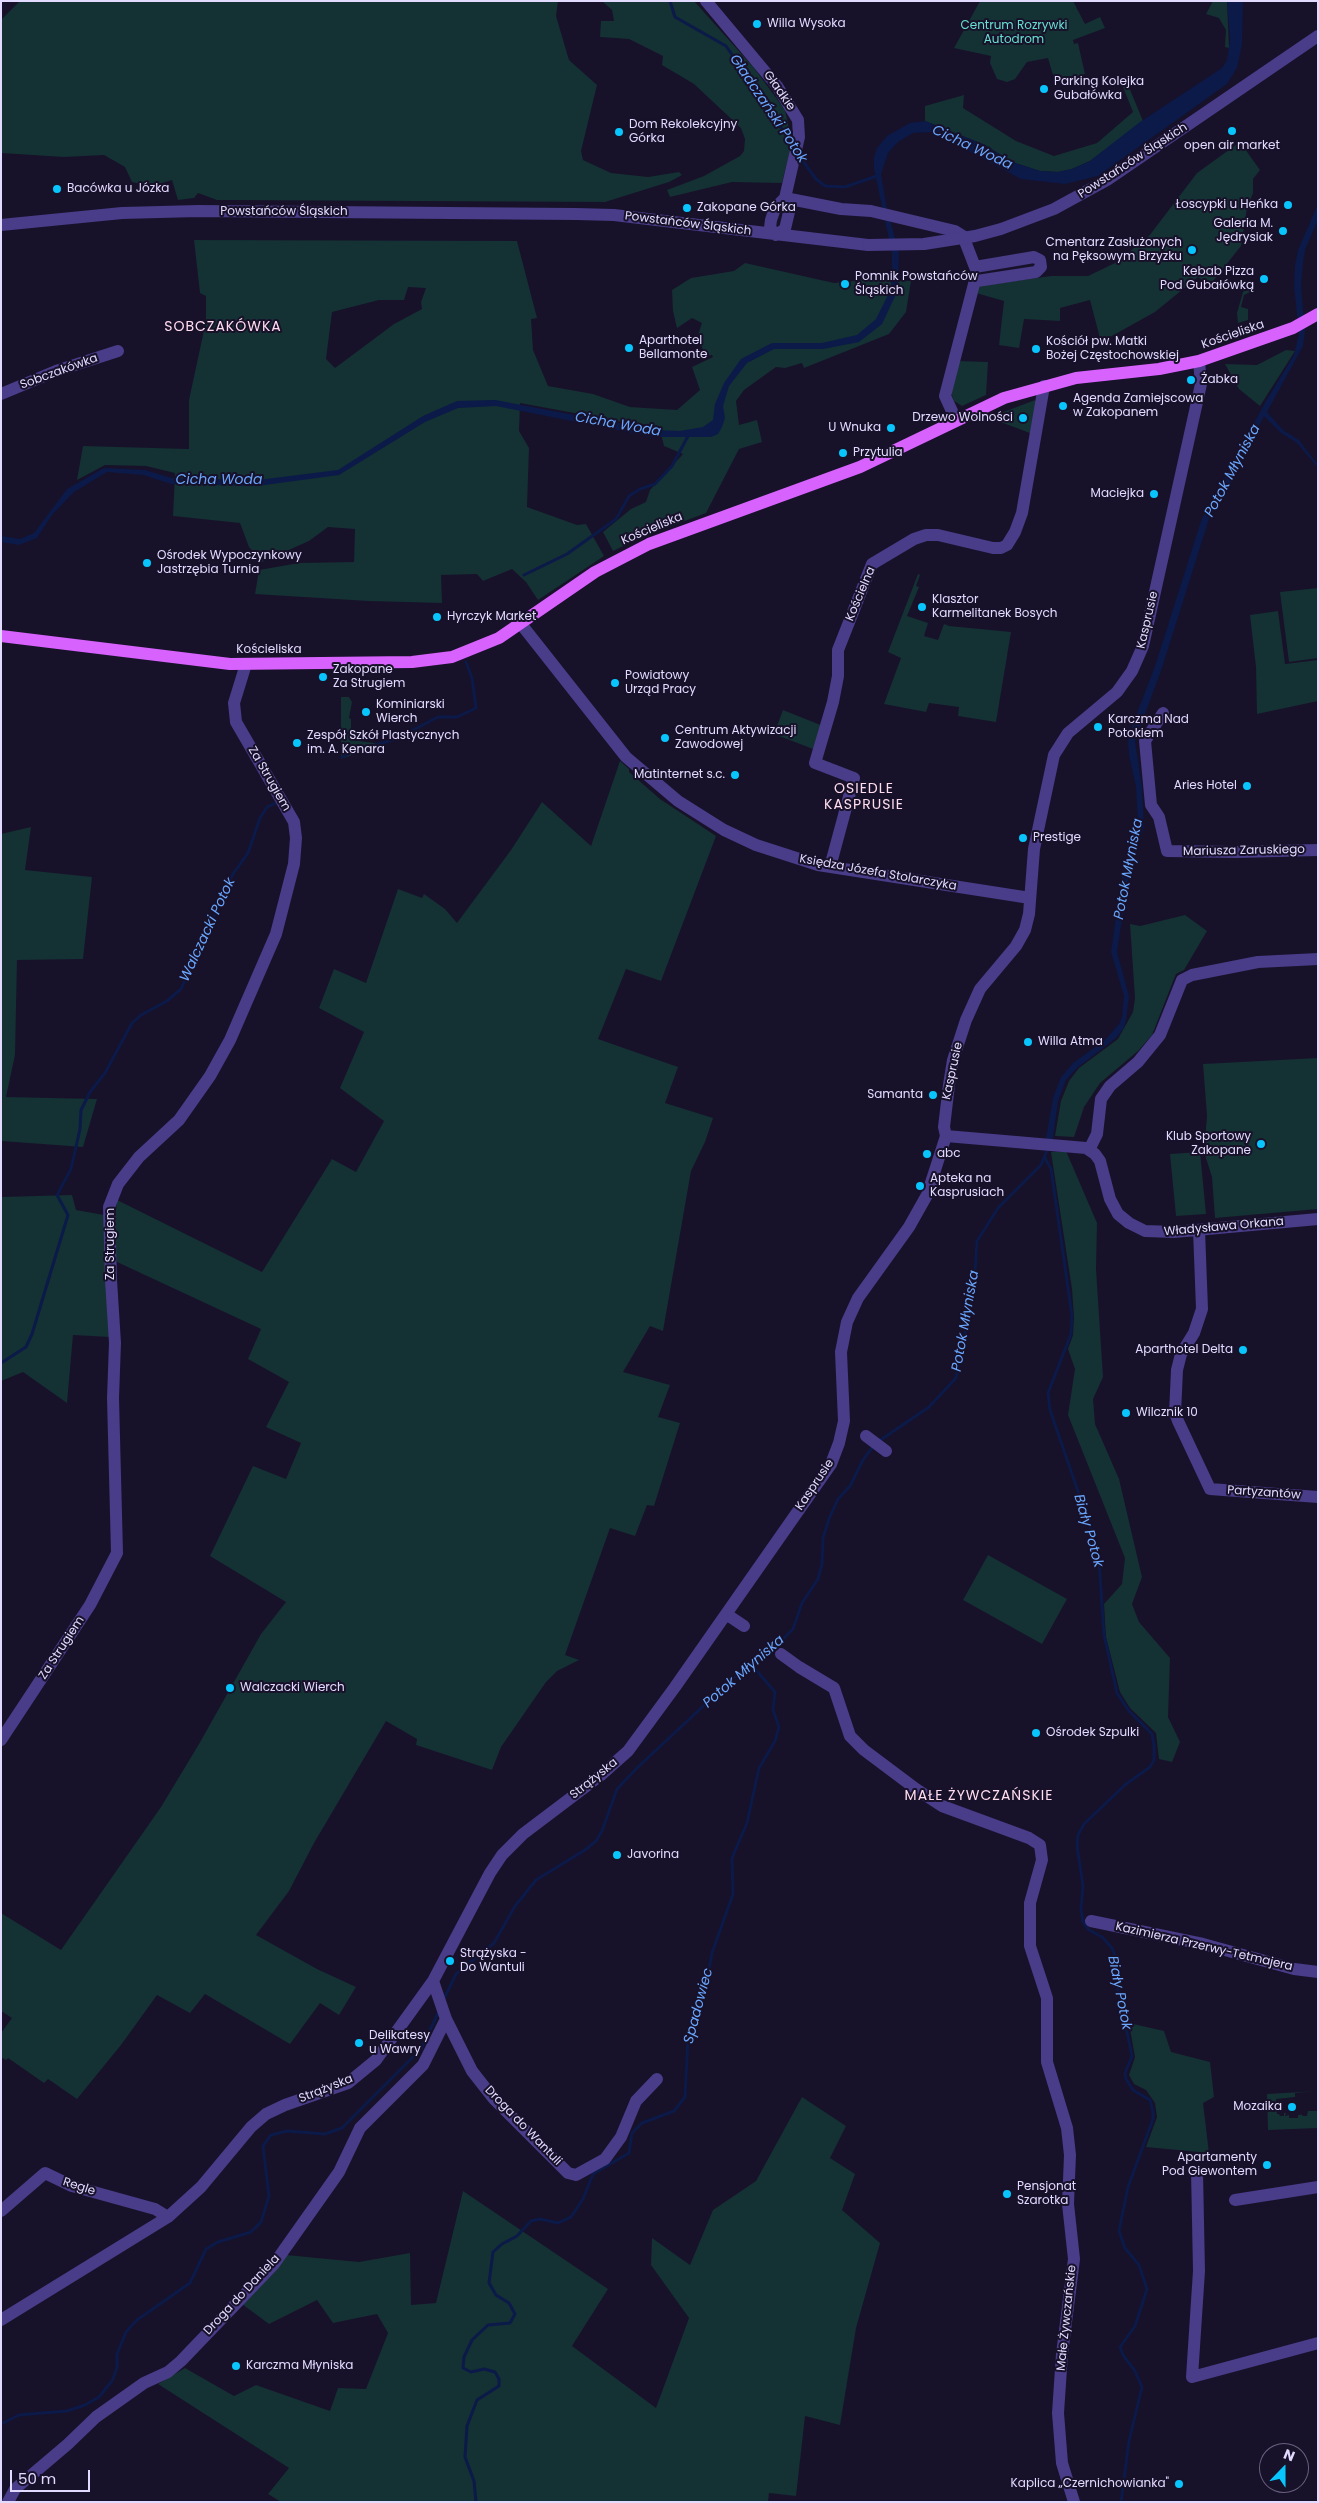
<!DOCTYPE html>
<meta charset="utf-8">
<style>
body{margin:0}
#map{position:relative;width:1319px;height:2503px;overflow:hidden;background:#18112a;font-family:Poppins,sans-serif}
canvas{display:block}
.frame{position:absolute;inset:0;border:2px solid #e3daff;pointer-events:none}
.north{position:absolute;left:1259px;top:2443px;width:50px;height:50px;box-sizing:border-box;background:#18112a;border:1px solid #69617f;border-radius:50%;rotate:22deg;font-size:14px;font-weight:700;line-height:20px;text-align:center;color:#e3daff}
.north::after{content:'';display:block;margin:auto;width:18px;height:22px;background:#08c6fd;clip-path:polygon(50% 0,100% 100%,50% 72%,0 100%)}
.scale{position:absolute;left:10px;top:2470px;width:80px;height:22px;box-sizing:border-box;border:2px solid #e3daff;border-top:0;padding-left:6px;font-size:15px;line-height:18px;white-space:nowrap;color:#e3daff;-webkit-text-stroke:4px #18112a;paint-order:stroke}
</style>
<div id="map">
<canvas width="1319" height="2503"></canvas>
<div class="frame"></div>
<div class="north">N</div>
<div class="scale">50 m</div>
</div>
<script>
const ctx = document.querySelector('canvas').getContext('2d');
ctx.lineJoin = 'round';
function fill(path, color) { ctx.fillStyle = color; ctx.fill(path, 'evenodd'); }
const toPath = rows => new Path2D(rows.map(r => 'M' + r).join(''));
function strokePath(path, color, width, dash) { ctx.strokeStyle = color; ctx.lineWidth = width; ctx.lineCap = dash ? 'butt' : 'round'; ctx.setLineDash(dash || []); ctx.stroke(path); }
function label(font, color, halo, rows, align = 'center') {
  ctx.font = font + ' Poppins,sans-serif'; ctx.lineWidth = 4; ctx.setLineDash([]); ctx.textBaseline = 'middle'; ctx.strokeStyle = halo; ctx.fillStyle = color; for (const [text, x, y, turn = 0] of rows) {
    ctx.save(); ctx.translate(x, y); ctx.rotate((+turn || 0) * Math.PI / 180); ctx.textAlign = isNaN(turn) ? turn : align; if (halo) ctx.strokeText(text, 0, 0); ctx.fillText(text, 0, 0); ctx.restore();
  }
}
const green = toPath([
 [20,1,558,1,556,16,569,60,597,85,581,151,583,160,611,173,648,177,679,172,682,175,669,182,605,202,217,200,198,193,194,198,178,200,172,180,152,186,132,182,125,167,104,155,64,157,1,153,1,20],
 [602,1,694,1,754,68,785,110,792,142,782,183,732,182,670,197,667,190,704,176,740,156,744,151,745,139,741,128,694,84,662,65,663,56,629,39,600,37,601,21,614,21,612,10],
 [980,1,1073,1,1085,24,1100,17,1105,28,1073,40,1074,44,1078,43,1085,74,1055,82,1048,58,1027,62,1015,79,1007,82,997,79,990,63,991,56,954,48],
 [1213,1,1227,1,1229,48,1225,47,1226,30,1219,18,1206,14],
 [1126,80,1143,121,1090,161,1072,169,1058,172,1040,171,1012,162,985,145,925,121,925,106,964,95,963,108,1016,141,1054,156,1097,143,1133,112,1121,82],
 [1240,142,1260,170,1253,179,1253,193,1247,208,1241,246,1210,285,1198,277,1155,312,1101,342,1090,300,1060,308,1060,321,1024,319,1019,348,999,345,1004,301,976,293,979,286,1051,276,1088,276,1115,263,1149,236,1197,173],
 [194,240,517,241,537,318,531,319,533,350,548,386,593,394,630,407,677,410,700,390,692,367,713,357,712,355,705,356,698,335,702,323,692,318,677,328,673,311,672,290,691,278,734,271,745,263,834,283,842,282,841,285,846,286,848,282,858,280,911,281,906,312,889,334,804,368,802,363,785,368,776,367,744,390,736,401,739,425,757,420,762,442,739,449,706,513,642,537,613,551,603,532,631,509,646,502,650,490,683,454,664,446,659,426,623,422,520,403,519,431,529,448,527,507,577,525,586,524,604,556,538,600,526,582,512,569,483,581,477,574,441,575,442,603,368,601,255,594,259,570,299,563,354,562,355,529,328,527,309,541,262,562,249,547,240,523,173,516,175,473,146,466,105,465,77,480,83,446,189,449,189,400,206,321,206,296,200,293],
 [408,287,426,288,421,302,422,309,394,324,335,368,326,359,332,312,379,300,404,300],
 [1249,287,1252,287,1252,291,1244,295,1241,307,1248,309,1248,320,1238,323,1237,313,1243,292],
 [1286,350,1295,351,1260,406,1239,389,1225,364,1257,365],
 [957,361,988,362,986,395,962,406,954,401,950,390],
 [1035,400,1036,404,1030,433,995,420,1002,416,1001,413],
 [918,574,920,575,916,586,919,587,907,616,928,623,924,636,938,640,944,624,949,626,1011,632,996,722,958,716,959,707,929,703,926,712,884,704,901,658,888,652],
 [1318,588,1318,658,1289,662,1280,592],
 [1278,611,1285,664,1318,660,1318,701,1257,714,1256,667,1250,615],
 [341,697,349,697,352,702,349,718,351,719,351,740,382,744,341,759],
 [783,710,823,726,813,749,774,734],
 [620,761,629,769,629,772,660,799,716,836,661,981,626,969,598,1039,678,1067,665,1103,713,1118,705,1142,691,1171,663,1331,650,1326,623,1372,670,1385,658,1417,680,1423,654,1506,647,1505,635,1536,610,1528,565,1655,579,1660,557,1671,546,1682,501,1747,492,1770,416,1745,417,1739,386,1721,314,1843,289,1891,256,1935,317,1969,356,1987,339,2015,320,2003,290,2044,205,1994,190,2013,157,1995,121,2045,77,2099,48,2079,44,2083,8,2058,6,2060,1,2057,1,2033,12,2018,1,2011,1,1913,61,1950,161,1807,199,1744,261,1634,286,1602,210,1556,253,1466,286,1479,301,1443,266,1427,289,1382,248,1359,261,1329,117,1262,113,1236,117,1200,262,1272,332,1159,356,1172,384,1121,340,1088,364,1032,319,1008,334,969,366,983,398,889,422,898,424,894,445,909,457,923,511,850,542,802,591,846],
 [31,827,25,870,92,877,83,959,17,960,15,1055,6,1097,97,1099,83,1147,1,1141,1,834],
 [1185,915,1207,931,1184,970,1176,974,1152,1035,1138,1051,1100,1083,1084,1107,1074,1137,1055,1136,1061,1101,1069,1081,1079,1068,1118,1039,1133,1012,1135,998,1130,924,1140,926],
 [1318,1058,1318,1209,1215,1218,1212,1177,1204,1152,1207,1116,1203,1064],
 [1066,1151,1097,1223,1096,1269,1103,1377,1093,1399,1095,1424,1119,1479,1142,1577,1132,1604,1139,1622,1170,1658,1168,1717,1180,1742,1172,1762,1159,1759,1156,1733,1130,1708,1120,1692,1106,1637,1104,1604,1122,1584,1125,1558,1068,1415,1075,1369,1068,1349,1073,1335,1074,1317,1072,1289,1051,1152],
 [1200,1152,1206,1214,1176,1216,1170,1154],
 [72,1195,76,1210,104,1215,110,1337,73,1335,67,1403,23,1372,1,1381,1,1197],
 [988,1555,1067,1599,1042,1644,963,1600],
 [1129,2023,1164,2031,1171,2052,1210,2062,1214,2097,1203,2103,1209,2153,1146,2147,1157,2117,1155,2103,1146,2090,1134,2084,1129,2075,1135,2057],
 [1318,2091,1295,2093,1295,2097,1276,2099,1277,2114,1279,2114,1280,2116,1284,2116,1284,2113,1286,2113,1285,2116,1289,2115,1289,2118,1298,2118,1298,2115,1301,2115,1300,2113,1303,2116,1307,2116,1308,2111,1318,2111,1318,2128,1268,2130,1267,2094],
 [802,2097,846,2126,830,2158,855,2174,842,2210,880,2243,856,2328,840,2425,805,2416,796,2496,769,2493,768,2502,281,2502,268,2494,289,2468,158,2384,185,2368,234,2396,256,2385,330,2411,338,2388,366,2389,388,2333,377,2314,333,2323,317,2300,269,2324,242,2304,286,2255,359,2262,410,2253,411,2305,436,2303,463,2191,608,2289,572,2346,656,2408,689,2318,651,2265,652,2238,690,2265,713,2210,756,2181]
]);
const water = toPath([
 [1227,1,1243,1,1242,45,1237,68,1227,84,1098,176,1065,184,1021,179,933,132,913,133,898,142,888,153,881,174,886,204,899,253,898,290,882,324,859,342,823,349,774,349,747,363,729,386,723,406,725,418,722,427,718,434,711,437,653,437,496,406,458,408,425,422,339,475,257,486,171,484,143,475,107,472,74,492,52,515,37,538,19,545,1,542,1,536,20,539,34,533,67,489,104,468,145,470,172,478,258,480,338,470,423,416,457,401,495,400,654,430,680,431,703,427,713,420,715,404,724,383,741,359,772,343,822,343,857,335,876,319,891,289,892,253,874,169,874,157,877,148,887,136,910,123,925,121,985,145,1012,162,1040,171,1058,172,1072,169,1090,161,1140,122,1222,68,1227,60,1230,40],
 [1318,204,1318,220,1305,250,1303,263,1301,286,1305,332,1303,346,1267,412,1283,430,1299,440,1318,465,1318,468,1297,443,1281,433,1264,416,1233,480,1209,519,1162,668,1135,741,1142,787,1144,827,1129,875,1117,952,1129,996,1126,1020,1124,1028,1116,1038,1077,1068,1066,1080,1058,1101,1052,1145,1045,1144,1053,1098,1061,1077,1073,1063,1105,1040,1119,1024,1122,1017,1124,996,1111,952,1122,874,1138,823,1136,787,1129,755,1128,741,1132,726,1155,666,1202,518,1266,401,1294,355,1299,333,1294,286,1295,265,1298,250]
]);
const stream = toPath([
 [670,1,675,17,726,46,768,106,793,147],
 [798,154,816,179,825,186,845,187,877,176],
 [524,575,567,554,616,519,629,496,640,489,655,484,672,466,688,436],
 [342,757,354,751,396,739,438,717,457,717,476,708,472,678,466,662],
 [1045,1158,1051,1169,1072,1316,1071,1334,1048,1393,1050,1410,1092,1532,1099,1561,1104,1635,1117,1693,1129,1711,1152,1734,1154,1745,1154,1760,1150,1767,1126,1784,1084,1824,1078,1835,1077,1846,1083,1886,1081,1909,1083,1922,1089,1930,1102,1937,1112,1948,1115,1956,1116,1981,1132,2056,1125,2073,1126,2079,1133,2090,1150,2100,1153,2112,1153,2119,1128,2187,1119,2231,1125,2248,1139,2265,1147,2289,1135,2326,1120,2347,1123,2355,1135,2371,1142,2387,1129,2441,1121,2502],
 [1,1363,26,1347,32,1334,68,1215,57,1195,71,1169,80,1129,81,1110,90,1092,105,1073,132,1023,141,1015,167,1001,181,989,233,874,248,853,260,818,267,807,276,803],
 [879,1441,929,1407,956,1378,974,1289,977,1241,998,1208,1041,1165,1048,1148],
 [443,2001,456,1974,494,1943,515,1906,536,1880,585,1850,596,1841,602,1831,617,1789,638,1767,756,1657,783,1639,793,1629,802,1603,818,1579,822,1564,823,1538,829,1519,838,1499,850,1486,863,1460,874,1445],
 [1,2424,19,2415,67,2411,85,2405,99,2397,112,2381,117,2368,117,2354,126,2332,137,2320,190,2283,206,2249,218,2242,251,2232,261,2222,269,2196,263,2146,271,2135,287,2131,325,2134,342,2128,421,2049,439,2011],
 [476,2502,474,2481,465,2457,467,2426,477,2400,499,2386,499,2379,495,2372,484,2369,471,2372,463,2368,464,2357,472,2340,488,2325,510,2323,515,2314,509,2303,496,2295,489,2283,493,2252,502,2244,517,2236,531,2221,540,2219,558,2223,571,2217,583,2199,593,2174,629,2153,632,2133,642,2123,674,2111,685,2097,688,2038,707,1980,712,1953,733,1894,732,1858,747,1823,759,1768,775,1741,779,1727,773,1710,775,1692,750,1663]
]);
const minor = toPath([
 [706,1,777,86,798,120,799,137,785,198,775,208,771,220,770,228,776,235],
 [785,198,841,209,871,211,955,231,963,236,975,267,1034,257,1040,260,1041,267,1036,272,977,281,974,284,945,396,956,420],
 [1,225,122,213,198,211,576,214,614,215,868,245],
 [776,235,785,229,789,212,785,198],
 [1,394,56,371,118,351],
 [521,624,626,757,678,801,724,830,756,845,818,865,1030,898],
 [1163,713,1145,741,1151,805,1159,817,1167,851,1236,852,1318,850],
 [830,867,854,778,815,763,833,702,838,676,838,650,872,564,914,539,926,535,938,535,993,548,1001,548,1007,545,1015,532,1022,513,1044,386],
 [946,1136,1086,1148,1095,1154,1100,1161,1110,1199,1118,1214,1129,1223,1145,1231,1174,1232,1318,1219],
 [1089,1150,1097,1134,1101,1099,1110,1086,1138,1062,1160,1035,1182,980,1192,975,1258,962,1318,959],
 [1199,1230,1202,1309,1194,1333,1181,1354,1177,1370,1175,1413,1178,1421,1210,1489,1318,1497],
 [866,1436,886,1451],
 [726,1614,744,1626],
 [781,1654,799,1667,834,1688,850,1736,864,1750,916,1789,942,1806,1029,1838,1040,1845,1042,1860,1030,1903,1030,1946,1047,1998,1047,2062,1067,2128,1070,2155,1068,2204,1074,2259,1062,2354,1058,2413,1062,2463,1074,2502],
 [1,1740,90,1605,117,1553,113,1398,115,1343,111,1280,109,1207,118,1184,139,1157,179,1120,210,1076,230,1040,276,934,294,864,296,838,294,822,236,722,234,703,246,664],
 [1091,1921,1203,1944,1294,1969,1318,1972],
 [433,1981,446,2019,472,2071,494,2099,568,2173,576,2175,605,2159,621,2137,636,2101,657,2079],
 [1197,2171,1199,2271,1192,2377,1318,2343],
 [1235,2200,1318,2187],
 [1,2211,45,2173,72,2186,155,2209,168,2217],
 [1,2320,168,2217,201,2187,251,2127,266,2114,285,2105,348,2083,376,2060,433,1981,490,1873,502,1855,523,1834,601,1775,628,1751,675,1687,831,1464,839,1443,844,1421,841,1352,847,1322,858,1298,909,1227,927,1195,946,1136,944,1127,949,1085,953,1060,966,1020,980,989,1016,946,1025,930,1029,914,1034,849,1054,755,1068,733,1117,692,1132,671,1143,646,1201,384,1199,361],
 [8,2502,15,2489,68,2444,96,2417,144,2383,168,2372,181,2361,274,2264,339,2172,360,2128,423,2065,446,2019]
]);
const major = toPath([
 [1,636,230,664,412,662,452,657,499,638,595,572,649,544,860,467,1004,398,1076,378,1159,369,1199,361,1293,328,1318,314]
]);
const minorBridge = toPath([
 [868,245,924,244,975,236,1001,229,1054,209,1107,180,1318,36]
]);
const markers = [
 [757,24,5,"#08c6fd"],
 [1044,89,5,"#08c6fd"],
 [1232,131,5,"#08c6fd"],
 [619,132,5,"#08c6fd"],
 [57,189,5,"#08c6fd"],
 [1288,205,5,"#08c6fd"],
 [687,208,5,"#08c6fd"],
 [1283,231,5,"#08c6fd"],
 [1192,250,5,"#08c6fd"],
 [1264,279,5,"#08c6fd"],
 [845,284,5,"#08c6fd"],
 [629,348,5,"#08c6fd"],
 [1036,349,5,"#08c6fd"],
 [1191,380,5,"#08c6fd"],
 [1063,406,5,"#08c6fd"],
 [1023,418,5,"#08c6fd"],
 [891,428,5,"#08c6fd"],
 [843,453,5,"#08c6fd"],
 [1154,494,5,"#08c6fd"],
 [147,563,5,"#08c6fd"],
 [922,607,5,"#08c6fd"],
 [437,617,5,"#08c6fd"],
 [323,677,5,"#08c6fd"],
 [615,683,5,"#08c6fd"],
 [366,712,5,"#08c6fd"],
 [1098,727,5,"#08c6fd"],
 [665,738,5,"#08c6fd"],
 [297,743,5,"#08c6fd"],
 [735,775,5,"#08c6fd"],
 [1247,786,5,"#08c6fd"],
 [1023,838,5,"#08c6fd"],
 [1028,1042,5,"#08c6fd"],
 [933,1095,5,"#08c6fd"],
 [1261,1144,5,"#08c6fd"],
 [927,1154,5,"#08c6fd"],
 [920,1186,5,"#08c6fd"],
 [1243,1350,5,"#08c6fd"],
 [1126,1413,5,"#08c6fd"],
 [230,1688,5,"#08c6fd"],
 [1036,1733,5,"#08c6fd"],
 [617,1855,5,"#08c6fd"],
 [450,1961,5,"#08c6fd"],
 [359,2043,5,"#08c6fd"],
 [1292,2107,5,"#08c6fd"],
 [1267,2165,5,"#08c6fd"],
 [1007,2194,5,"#08c6fd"],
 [236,2366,5,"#08c6fd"],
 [1179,2484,5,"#08c6fd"]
];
const poiNames = [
 ["Willa Wysoka",767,24],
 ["Parking Kolejka",1054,82],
 ["Gubałówka",1054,96],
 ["Dom Rekolekcyjny",629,125],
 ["Górka",629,139],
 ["open air market",1232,146,"center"],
 ["Bacówka u Józka",67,189],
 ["Łoscypki u Heńka",1278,205,"right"],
 ["Zakopane Górka",697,208],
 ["Galeria M.",1273,224,"right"],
 ["Jędrysiak",1273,238,"right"],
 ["Cmentarz Zasłużonych",1182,243,"right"],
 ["na Pęksowym Brzyzku",1182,257,"right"],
 ["Kebab Pizza",1254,272,"right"],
 ["Pod Gubałówką",1254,286,"right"],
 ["Pomnik Powstańców",855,277],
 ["Śląskich",855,291],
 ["Aparthotel",639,341],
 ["Bellamonte",639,355],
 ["Kościół pw. Matki",1046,342],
 ["Bożej Częstochowskiej",1046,356],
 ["Żabka",1201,380],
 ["Agenda Zamiejscowa",1073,399],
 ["w Zakopanem",1073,413],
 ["Drzewo Wolności",1013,418,"right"],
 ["U Wnuka",881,428,"right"],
 ["Przytulia",853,453],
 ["Maciejka",1144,494,"right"],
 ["Ośrodek Wypoczynkowy",157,556],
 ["Jastrzębia Turnia",157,570],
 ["Klasztor",932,600],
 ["Karmelitanek Bosych",932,614],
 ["Hyrczyk Market",447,617],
 ["Zakopane",333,670],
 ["Za Strugiem",333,684],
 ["Powiatowy",625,676],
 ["Urząd Pracy",625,690],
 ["Kominiarski",376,705],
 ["Wierch",376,719],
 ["Karczma Nad",1108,720],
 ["Potokiem",1108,734],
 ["Centrum Aktywizacji",675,731],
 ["Zawodowej",675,745],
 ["Zespół Szkół Plastycznych",307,736],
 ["im. A. Kenara",307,750],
 ["Matinternet s.c.",725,775,"right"],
 ["Aries Hotel",1237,786,"right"],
 ["Prestige",1033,838],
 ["Willa Atma",1038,1042],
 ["Samanta",923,1095,"right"],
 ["Klub Sportowy",1251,1137,"right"],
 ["Zakopane",1251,1151,"right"],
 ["abc",937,1154],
 ["Apteka na",930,1179],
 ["Kasprusiach",930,1193],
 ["Aparthotel Delta",1233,1350,"right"],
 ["Wilcznik 10",1136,1413],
 ["Walczacki Wierch",240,1688],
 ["Ośrodek Szpulki",1046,1733],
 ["Javorina",627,1855],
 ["Strążyska -",460,1954],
 ["Do Wantuli",460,1968],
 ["Delikatesy",369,2036],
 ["u Wawry",369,2050],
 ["Mozaika",1282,2107,"right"],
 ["Apartamenty",1257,2158,"right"],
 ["Pod Giewontem",1257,2172,"right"],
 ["Pensjonat",1017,2187],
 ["Szarotka",1017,2201],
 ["Karczma Młyniska",246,2366],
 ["Kaplica „Czernichowianka\"",1169,2484,"right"]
];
const parkNames = [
 ["Centrum Rozrywki",1014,26],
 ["Autodrom",1014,40]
];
const streetNames = [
 ["Gładkie",779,91,55],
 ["Powstańców Śląskich",1133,161,-33],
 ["Powstańców Śląskich",284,212],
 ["Powstańców Śląskich",688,224,7],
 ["Kościeliska",1233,335,-19],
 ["Sobczakówka",59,372,-20],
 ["Kościeliska",652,529,-23],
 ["Kościelna",861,594,-67],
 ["Kasprusie",1148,620,-77],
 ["Kościeliska",269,650],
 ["Za Strugiem",269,779,60],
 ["Mariusza Zaruskiego",1244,851,-1],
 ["Księdza Józefa Stolarczyka",878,873,10],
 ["Kasprusie",953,1071,-78],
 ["Władysława Orkana",1224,1227,-5],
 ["Za Strugiem",111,1244,-90],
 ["Kasprusie",815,1485,-56],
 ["Partyzantów",1264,1493,4],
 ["Za Strugiem",62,1648,-57],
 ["Strążyska",594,1779,-39],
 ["Kazimierza Przerwy-Tetmajera",1204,1947,13],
 ["Strążyska",326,2089,-22],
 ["Droga do Wantuli",523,2126,46],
 ["Regle",79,2187,18],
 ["Droga do Daniela",242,2295,-47],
 ["Małe Żywczańskie",1067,2318,-84]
];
const waterNames = [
 ["Gładczański Potok",768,109,56],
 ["Cicha Woda",972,148,25],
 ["Cicha Woda",618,425,10],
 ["Potok Młyniska",1233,471,-62],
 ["Cicha Woda",219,480],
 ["Potok Młyniska",1129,869,-79],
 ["Walczacki Potok",208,930,-65],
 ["Potok Młyniska",966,1321,-80],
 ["Biały Potok",1088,1531,74],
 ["Potok Młyniska",744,1672,-41],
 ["Biały Potok",1119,1993,79],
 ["Spadowiec",699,2006,-75]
];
const neighbourhoodNames = [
 ["SOBCZAKÓWKA",223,327],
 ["OSIEDLE",864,789],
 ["KASPRUSIE",864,805],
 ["MAŁE ŻYWCZAŃSKIE",979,1796]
];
fill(green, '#143134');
fill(water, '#0b1a48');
strokePath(stream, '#0b1a48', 3);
strokePath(minor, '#493c88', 12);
strokePath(major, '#d762fe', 12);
strokePath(minorBridge, '#493c88', 12);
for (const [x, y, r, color] of markers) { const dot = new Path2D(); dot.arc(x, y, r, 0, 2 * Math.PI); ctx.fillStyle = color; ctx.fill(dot); strokePath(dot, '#18112a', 2); }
label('12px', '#e3daff', '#18112a', poiNames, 'left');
label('12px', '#65e0d1', '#18112a', parkNames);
label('12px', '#e3daff', '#18112a', streetNames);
label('italic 14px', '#69a6fe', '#18112a', waterNames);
ctx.letterSpacing = '1px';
label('14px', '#ffdcee', '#18112a', neighbourhoodNames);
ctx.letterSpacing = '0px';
</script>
